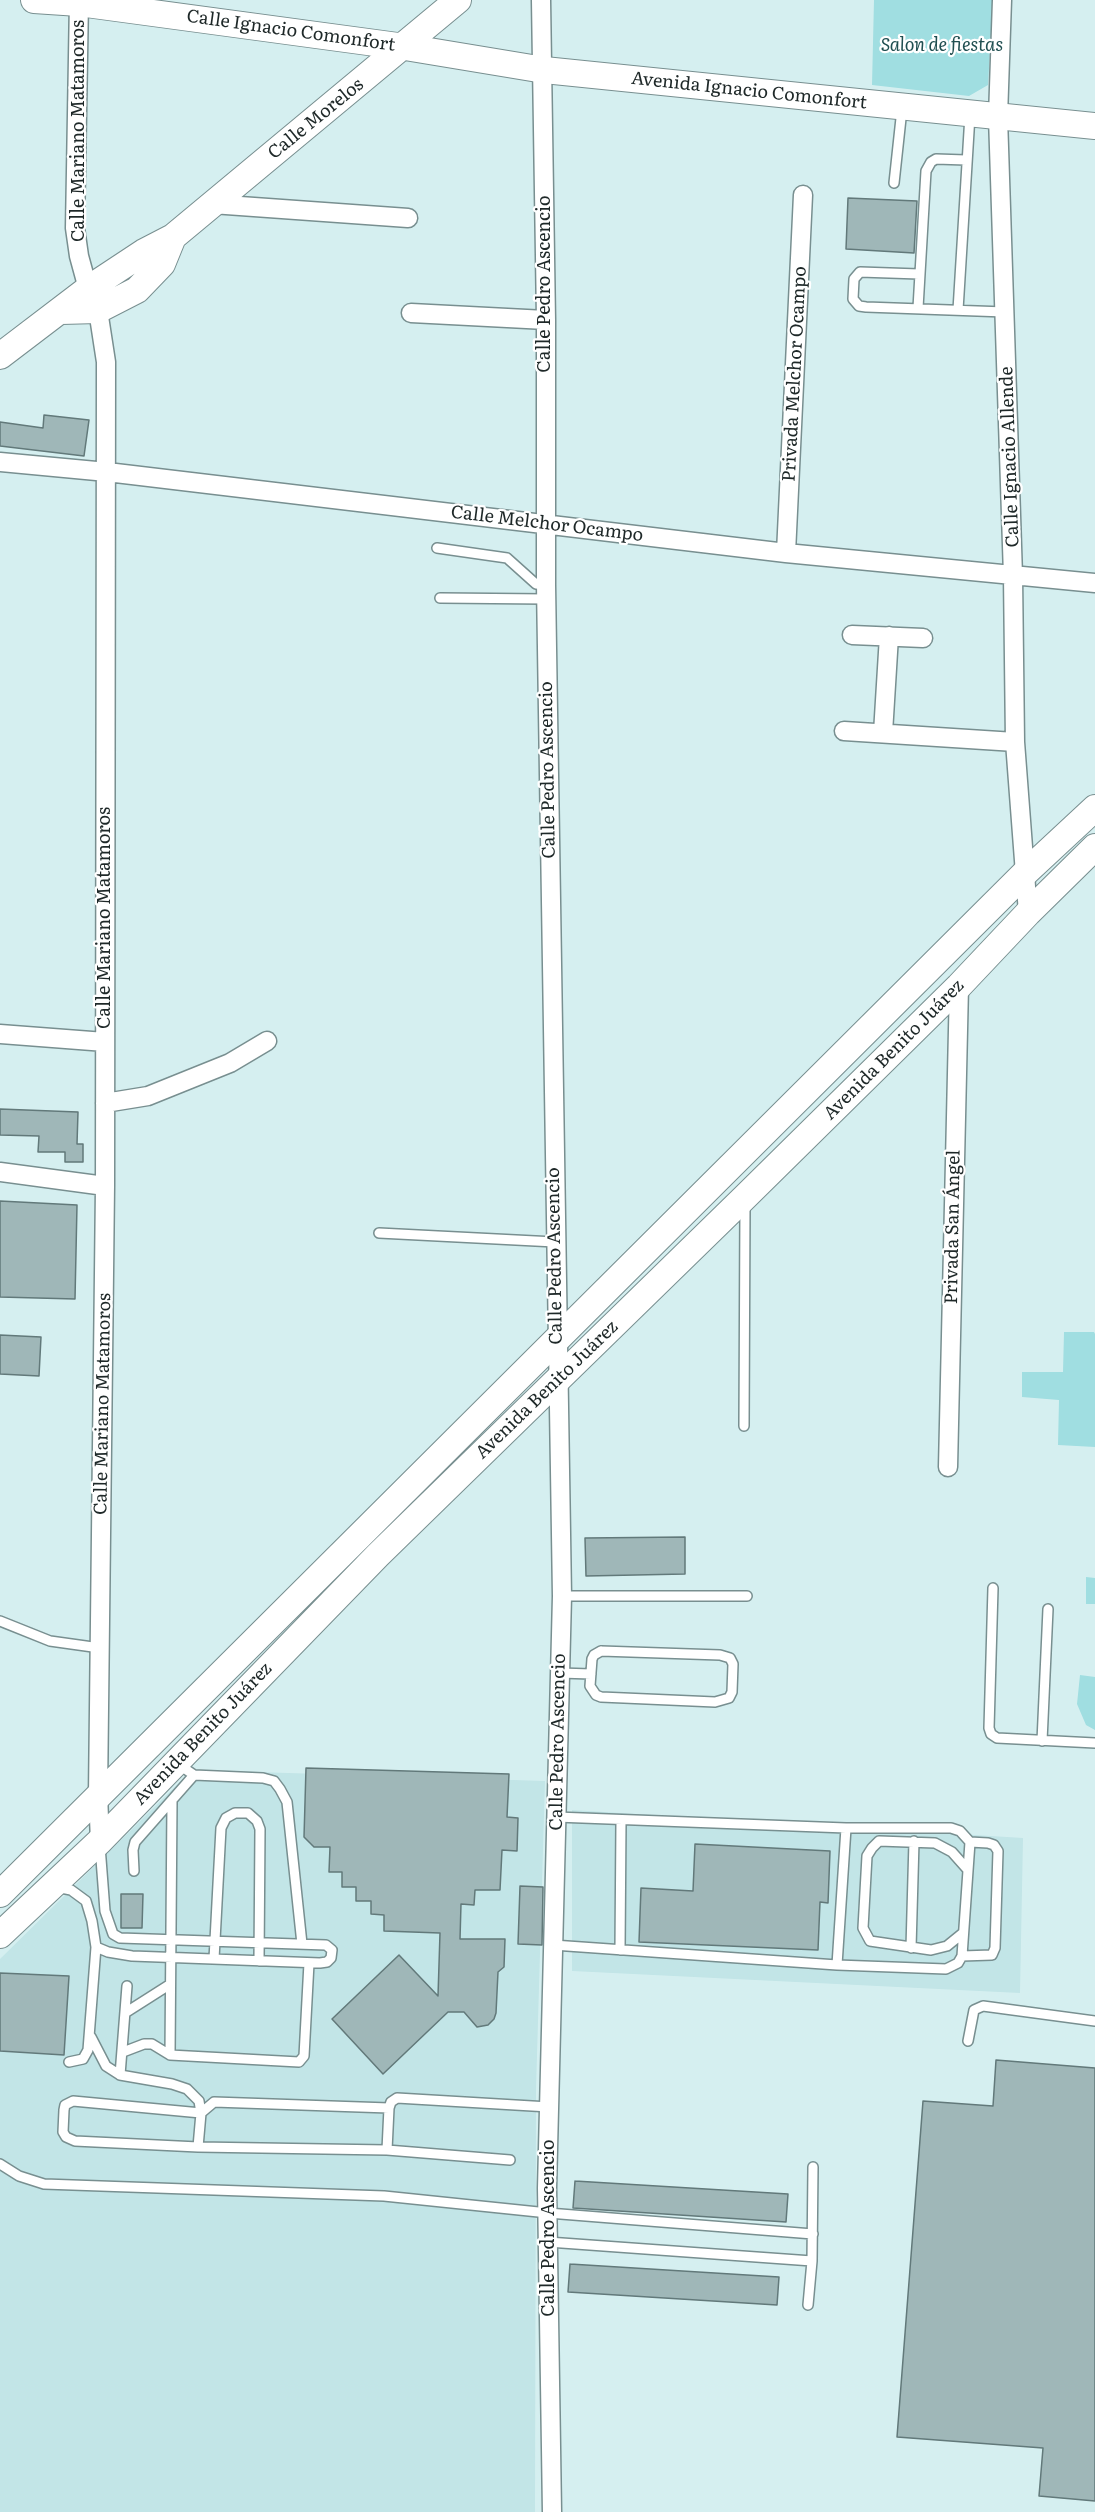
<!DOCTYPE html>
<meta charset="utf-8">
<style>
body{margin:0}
canvas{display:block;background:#d5eff0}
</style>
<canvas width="1095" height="2512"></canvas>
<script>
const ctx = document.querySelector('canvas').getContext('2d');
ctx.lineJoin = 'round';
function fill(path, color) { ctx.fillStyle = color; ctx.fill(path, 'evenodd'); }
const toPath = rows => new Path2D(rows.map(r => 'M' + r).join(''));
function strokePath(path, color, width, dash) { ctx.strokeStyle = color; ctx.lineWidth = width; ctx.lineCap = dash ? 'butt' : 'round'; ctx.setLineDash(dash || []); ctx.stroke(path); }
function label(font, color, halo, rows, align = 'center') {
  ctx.font = font + ' Literata,serif'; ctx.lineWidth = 4.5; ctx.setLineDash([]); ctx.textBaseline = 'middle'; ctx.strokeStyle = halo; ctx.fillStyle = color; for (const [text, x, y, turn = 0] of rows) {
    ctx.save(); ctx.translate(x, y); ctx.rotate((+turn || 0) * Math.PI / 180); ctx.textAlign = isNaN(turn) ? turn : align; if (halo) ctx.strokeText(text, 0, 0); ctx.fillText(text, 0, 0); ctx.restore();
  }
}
const built = toPath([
 [192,1770,545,1781,536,2090,535,2512,0,2512,0,1959],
 [572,1810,1023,1838,1020,1993,572,1971]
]);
const green = toPath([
 [874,0,993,0,988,85,969,96,872,85],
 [1064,1332,1094,1332,1095,1334,1095,1447,1058,1445,1059,1400,1022,1397,1022,1372,1063,1372],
 [1086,1577,1095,1578,1095,1604,1086,1604],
 [1080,1675,1095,1677,1095,1730,1086,1725,1077,1704]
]);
const building = toPath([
 [848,198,917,201,914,253,846,249,848,198],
 [44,415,89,420,84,456,0,446,0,422,43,428,44,415],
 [0,1109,78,1112,77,1144,83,1144,83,1162,65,1162,65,1152,38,1152,39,1136,0,1135,0,1109],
 [0,1201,77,1205,75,1299,0,1297,0,1201],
 [0,1335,41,1337,39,1376,0,1374,0,1335],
 [685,1537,685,1574,586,1576,585,1538,685,1537],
 [306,1768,509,1774,507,1817,518,1818,517,1851,502,1850,500,1890,475,1890,474,1905,461,1904,460,1939,505,1939,504,1967,498,1972,496,2013,494,2019,488,2025,477,2027,464,2012,448,2012,383,2074,332,2019,399,1955,438,1996,440,1933,384,1931,384,1915,371,1914,371,1901,356,1901,356,1887,342,1887,342,1872,329,1872,330,1847,314,1847,304,1837,306,1768],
 [695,1844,830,1851,828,1903,820,1902,818,1950,639,1942,641,1888,693,1891,695,1844],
 [520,1886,543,1887,542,1945,518,1944,520,1886],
 [121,1894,143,1894,142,1928,121,1928,121,1894],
 [0,1973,69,1976,64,2055,0,2051,0,1973],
 [996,2060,1095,2068,1095,2501,1039,2496,1043,2448,897,2437,923,2101,993,2106,996,2060],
 [575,2181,788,2194,786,2222,573,2208,575,2181],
 [570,2264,779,2277,777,2305,568,2292,570,2264]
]);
const lane = toPath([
 [894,183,902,109],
 [919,274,860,272,854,279,853,299,859,306,866,307,1005,312],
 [918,308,926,171,931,162,936,159,966,160],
 [958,310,970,115],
 [437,548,507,558,536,584,546,585],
 [440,598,546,599],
 [379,1233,555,1242],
 [744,1426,745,1204],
 [993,1588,989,1728,991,1734,997,1738,1095,1743],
 [562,1596,747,1596],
 [0,1621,50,1641,100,1648],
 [601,1651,720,1655,730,1658,733,1664,732,1692,729,1698,715,1702,601,1697,596,1695,590,1686,592,1659,594,1655,601,1651],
 [560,1673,591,1674],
 [1042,1741,1048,1609],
 [178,1764,194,1775,263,1778,274,1781,280,1789,287,1802,302,1944],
 [134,1871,133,1850,135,1842,194,1775],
 [56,1887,71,1890,86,1901,92,1921,96,1947,108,1952,132,1956,320,1963,327,1962,331,1958,332,1950,326,1945,120,1938,113,1934,105,1911,100,1846],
 [963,1933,947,1946,931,1950,870,1941,863,1928,867,1856,872,1848,879,1841,935,1843,952,1852,968,1870],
 [553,1945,837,1965,846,1828,556,1817],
 [911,1948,914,1841],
 [620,1950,621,1821],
 [962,1956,992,1955,995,1948,998,1851,994,1845,988,1843,970,1842],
 [214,1959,221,1828,226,1818,235,1813,248,1813,257,1821,260,1829,259,1961],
 [837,1965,946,1969,958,1963,962,1956,970,1842,960,1831,951,1828,846,1828],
 [127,1986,120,2075,172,2084,187,2089,199,2101,201,2113,198,2147],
 [125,2013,169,1985],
 [91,2037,106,2066,120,2075],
 [968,2041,974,2010,983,2006,1095,2021],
 [123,2052,144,2044,152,2044,170,2055,299,2062,304,2056,309,1963],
 [170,2055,172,1802],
 [69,2062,83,2059,88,2050,96,1947],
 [389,2108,391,2102,397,2098,549,2107],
 [387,2150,389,2108,214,2102,201,2113,73,2101,65,2105,64,2110,63,2132,66,2137,75,2141,198,2147,387,2150,510,2160],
 [0,2164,19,2176,44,2184,384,2196,548,2213,813,2234],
 [548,2242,812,2261],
 [808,2305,812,2261,813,2167]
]);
const street = toPath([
 [79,0,75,228,79,256,88,289,98,310,106,362,105,1186,98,1795,100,1841],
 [541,0,546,320,546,585,562,1596,547,2188,552,2512],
 [1002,0,998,117,1013,576,1015,742,1028,913],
 [212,204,408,218],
 [411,313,546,320],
 [0,462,107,472,786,553,1095,583],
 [786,553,803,195],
 [852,635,923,638],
 [844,731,1015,742],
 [883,733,889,636],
 [0,1034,105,1042],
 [105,1103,148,1096,230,1063,267,1041],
 [0,1172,105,1186],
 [948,1467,959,986]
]);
const secondary = toPath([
 [34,0,79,3,405,47,544,70,1095,126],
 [61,311,98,310,137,290,162,264,173,237],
 [0,356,88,289,144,252,173,237,458,0],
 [0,1894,1024,874,1095,808],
 [0,1935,100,1841,378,1555,745,1197,959,986,1028,913,1095,847]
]);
const streetNames = [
 ["Calle Ignacio Comonfort",291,31,8],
 ["Avenida Ignacio Comonfort",749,91,6],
 ["Calle Morelos",316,119,-39],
 ["Calle Mariano Matamoros",79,131,-90],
 ["Calle Pedro Ascencio",545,284,-90],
 ["Privada Melchor Ocampo",795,374,-87],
 ["Calle Ignacio Allende",1010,457,-92],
 ["Calle Melchor Ocampo",547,524,7],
 ["Calle Pedro Ascencio",548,770,-91],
 ["Calle Mariano Matamoros",105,918,-90],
 ["Avenida Benito Juárez",894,1050,-45],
 ["Privada San Ángel",953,1227,-89],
 ["Calle Pedro Ascencio",555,1256,-91],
 ["Avenida Benito Juárez",547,1390,-44],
 ["Calle Mariano Matamoros",103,1404,-89],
 ["Avenida Benito Juárez",203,1734,-46],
 ["Calle Pedro Ascencio",558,1742,-89],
 ["Calle Pedro Ascencio",549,2228,-90]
];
const parkNames = [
 ["Salon de fiestas",942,46]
];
fill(built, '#c2e5e7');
fill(green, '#a0dee1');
fill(building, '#9fb7b8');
strokePath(building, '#62797a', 1.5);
strokePath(lane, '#788f90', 12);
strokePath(street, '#788f90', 21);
strokePath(secondary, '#788f90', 28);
strokePath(lane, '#fff', 9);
strokePath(street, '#fff', 18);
strokePath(secondary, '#fff', 26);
label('18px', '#1e2828', '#fff', streetNames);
label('italic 18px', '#204f51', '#fff', parkNames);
</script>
